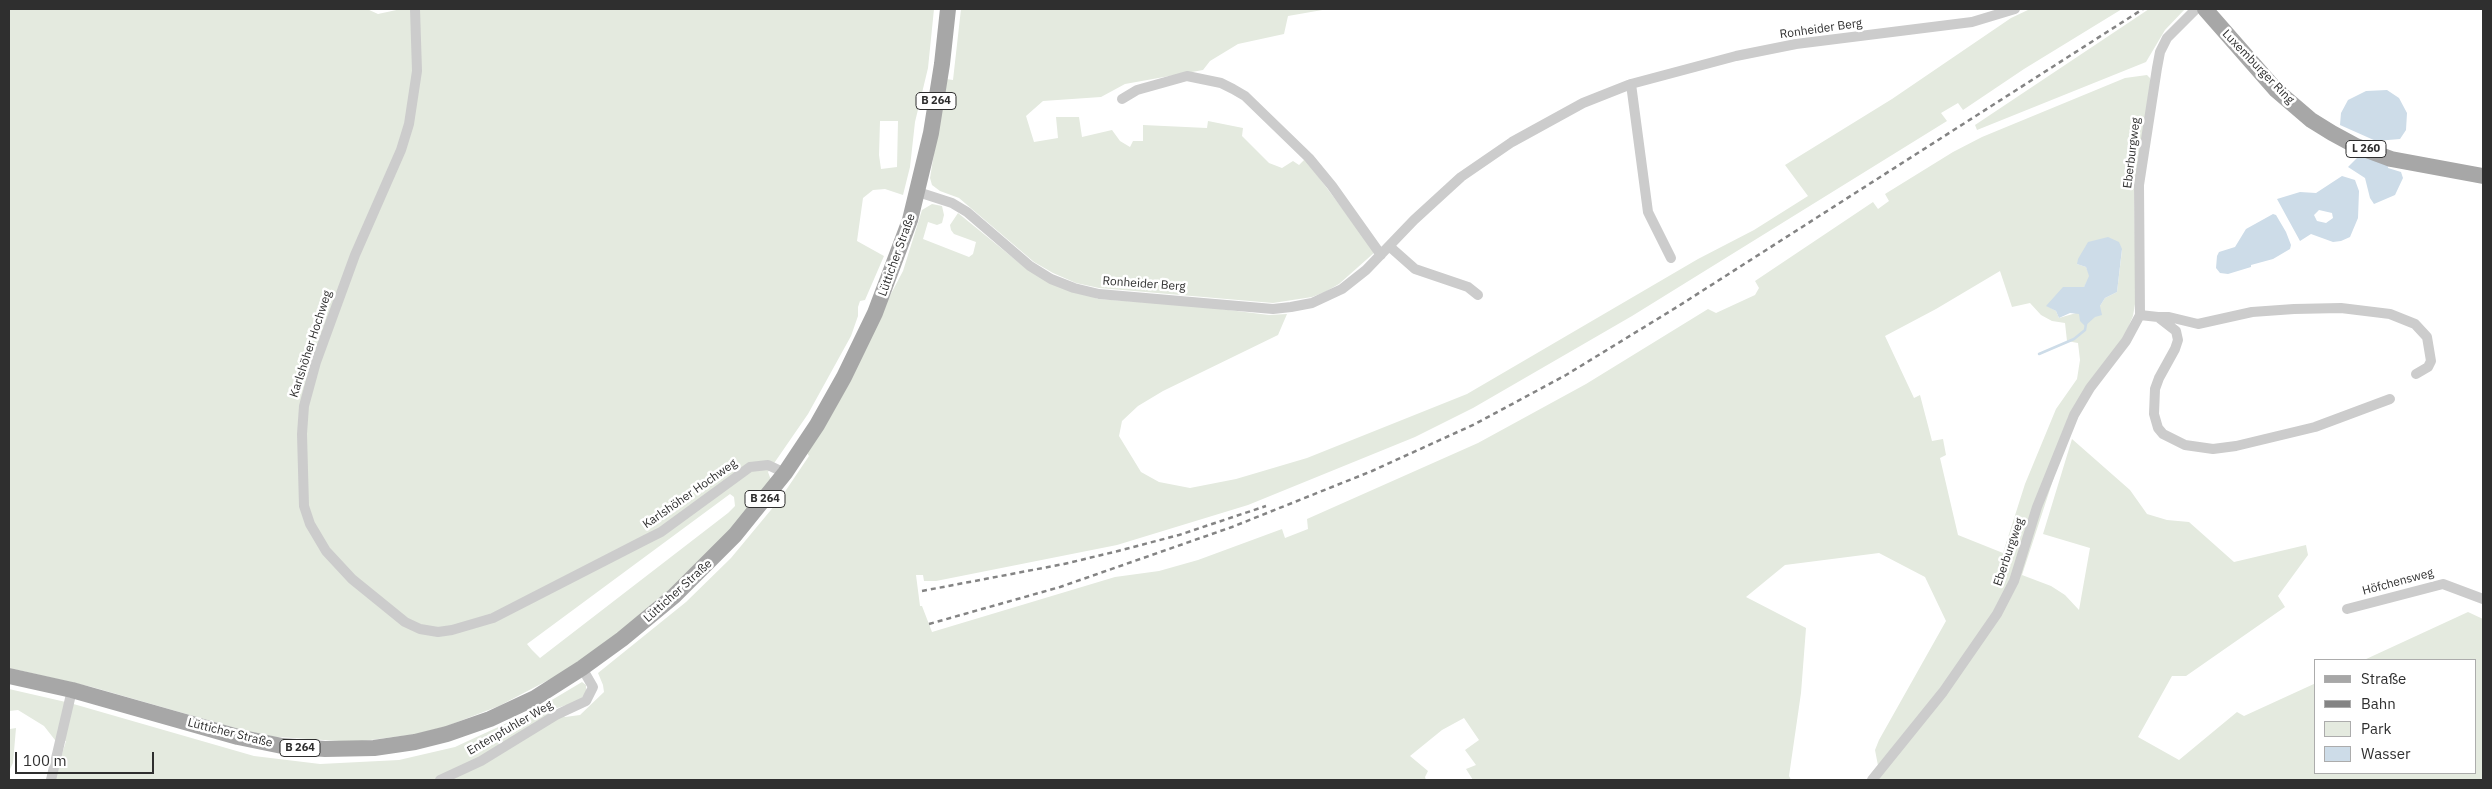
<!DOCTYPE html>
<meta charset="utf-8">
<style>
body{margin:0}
#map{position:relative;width:2492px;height:789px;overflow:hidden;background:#fff;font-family:"IBM Plex Sans",sans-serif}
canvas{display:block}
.frame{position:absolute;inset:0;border:10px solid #2f2f2f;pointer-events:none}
.legend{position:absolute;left:2314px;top:659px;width:162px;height:115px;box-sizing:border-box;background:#fff;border:1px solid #acacac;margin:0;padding:6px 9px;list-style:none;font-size:15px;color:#2f2f2f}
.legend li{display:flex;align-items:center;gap:10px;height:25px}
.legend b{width:25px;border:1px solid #acacac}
.scale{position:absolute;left:15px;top:752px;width:139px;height:22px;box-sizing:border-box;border:2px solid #2f2f2f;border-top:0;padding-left:6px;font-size:15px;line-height:18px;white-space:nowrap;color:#2f2f2f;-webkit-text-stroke:4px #fff;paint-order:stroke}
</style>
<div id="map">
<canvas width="2492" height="789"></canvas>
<div class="frame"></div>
<ul class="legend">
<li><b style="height:6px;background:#a7a7a7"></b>Straße</li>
<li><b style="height:6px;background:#848484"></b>Bahn</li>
<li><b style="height:14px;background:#e4eadf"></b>Park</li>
<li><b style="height:14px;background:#cddce8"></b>Wasser</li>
</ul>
<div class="scale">100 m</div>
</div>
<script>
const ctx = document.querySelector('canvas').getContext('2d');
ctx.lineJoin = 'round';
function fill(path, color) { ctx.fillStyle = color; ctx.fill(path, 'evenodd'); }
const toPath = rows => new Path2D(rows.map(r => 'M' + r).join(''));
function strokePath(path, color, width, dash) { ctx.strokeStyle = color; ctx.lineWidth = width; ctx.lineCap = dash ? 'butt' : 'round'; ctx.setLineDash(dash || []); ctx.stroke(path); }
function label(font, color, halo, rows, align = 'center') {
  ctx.font = font + ' "IBM Plex Sans",sans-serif'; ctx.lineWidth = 5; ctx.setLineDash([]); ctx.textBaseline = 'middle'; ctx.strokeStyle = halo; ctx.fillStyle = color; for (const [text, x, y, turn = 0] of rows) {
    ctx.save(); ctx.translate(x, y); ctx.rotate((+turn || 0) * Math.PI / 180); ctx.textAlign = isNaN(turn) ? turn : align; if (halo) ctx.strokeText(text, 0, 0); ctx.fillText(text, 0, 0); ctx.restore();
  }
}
const green = toPath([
 [9,9,367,9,378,14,401,9,934,9,928,68,915,122,910,167,903,195,885,189,873,190,863,198,857,241,884,256,865,300,860,301,858,307,858,316,851,336,808,414,768,472,771,480,734,525,678,583,604,644,558,675,499,706,447,726,417,734,355,742,277,737,246,731,92,687,9,668],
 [880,121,898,121,897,167,881,169,879,155],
 [730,494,734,497,735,506,728,513,540,658,532,650,527,644],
 [961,9,1328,9,1288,16,1284,34,1238,44,1210,61,1203,70,1125,84,1101,97,1043,101,1026,116,1034,142,1058,138,1056,117,1079,117,1082,137,1112,130,1120,141,1130,147,1133,141,1143,141,1143,125,1207,128,1208,121,1243,128,1242,136,1269,163,1282,168,1293,161,1299,165,1305,159,1375,252,1339,284,1325,292,1312,297,1273,303,1099,288,1076,283,1053,273,1034,262,959,198,940,191,932,185,930,178,946,79,953,80],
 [2030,9,2122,9,2024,69,1963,110,1958,103,1941,113,1947,121,1632,316,1473,408,1415,437,1248,505,1117,545,936,581,924,581,923,575,916,575,920,606,922,606,932,632,1115,577,1159,571,1198,560,1282,529,1285,538,1308,529,1307,519,1478,443,1586,384,1708,309,1716,313,1755,295,1759,288,1755,281,1873,202,1878,209,1889,201,1885,194,1953,152,1982,137,2125,78,2147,75,2150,78,2150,92,2134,188,2136,298,2133,316,2124,337,2068,417,2054,477,2022,575,2051,586,2065,595,2079,610,2090,548,2043,534,2072,439,2130,490,2147,514,2167,520,2189,522,2234,562,2306,545,2308,555,2278,596,2285,607,2186,676,2172,676,2138,737,2179,760,2237,712,2244,716,2316,683,2316,773,2476,773,2476,660,2364,660,2468,612,2483,619,2482,780,1878,780,1880,776,1875,750,1879,740,1946,621,1925,577,1879,553,1785,565,1746,597,1806,628,1801,693,1789,776,1791,780,1473,780,1466,769,1476,765,1465,750,1479,740,1464,718,1442,730,1410,756,1428,771,1425,777,1426,780,54,780,66,741,55,740,44,726,18,710,9,711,9,689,70,703,254,756,320,764,399,760,455,747,535,710,582,682,586,685,586,693,579,701,554,709,565,717,580,715,604,692,603,685,598,673,686,602,731,558,780,499,809,456,807,453,903,271,922,210,932,204,942,206,944,215,942,223,937,225,928,222,923,239,969,257,973,254,976,242,954,234,951,230,950,225,958,213,1028,270,1098,299,1196,306,1269,315,1287,314,1278,335,1163,391,1138,406,1122,421,1119,436,1141,472,1159,482,1190,488,1236,479,1307,458,1467,394,1698,259,1754,230,1808,196,1785,165,1892,99,2011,18],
 [2122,250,2117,292,2105,298,2100,306,2059,318,2056,311,2047,306,2084,287,2090,276,2086,267,2077,264],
 [2000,271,2012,307,2030,303,2041,315,2052,321,2065,323,2067,341,2078,343,2080,360,2077,379,2056,409,2025,484,2003,553,1958,535,1940,458,1946,455,1943,439,1932,441,1920,395,1914,398,1885,336,1936,309],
 [2149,9,2185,9,2165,30,2146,62,1977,130,1975,125],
 [9,723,10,729,16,728,13,763,9,771]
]);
const water = toPath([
 [2387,90,2399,98,2407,113,2406,130,2400,139,2376,141,2340,125,2341,113,2348,100,2366,91],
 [2371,144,2387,159,2388,168,2401,172,2403,178,2395,195,2374,204,2370,198,2365,178,2348,167],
 [2342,176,2355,180,2359,191,2358,218,2350,237,2341,241,2333,242,2311,234,2300,241,2277,199,2300,192,2316,193],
 [2319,210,2332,213,2333,218,2326,223,2317,221,2314,215],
 [2273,214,2276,215,2286,232,2291,245,2290,249,2273,259,2251,265,2251,267,2228,274,2220,273,2216,268,2217,256,2219,252,2235,247,2246,229],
 [2108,237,2119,242,2122,249,2117,292,2105,298,2100,306,2102,315,2095,317,2085,326,2080,321,2079,314,2070,313,2059,318,2056,311,2046,306,2063,287,2084,287,2089,276,2086,267,2077,264,2078,259,2088,242]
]);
const stream = toPath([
 [2039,354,2074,339,2085,330,2086,324]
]);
const street = toPath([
 [415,9,417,71,409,124,401,150,355,255,316,362,304,406,302,434,304,506,310,524,326,551,352,579,405,622,420,629,438,632,452,630,493,618,645,540,661,532,750,467,768,465,785,473],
 [1631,84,1648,212,1671,258],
 [1122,99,1137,90,1187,76,1221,83,1233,89,1245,96,1309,158,1332,186,1381,255],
 [918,192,952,203,967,212,1030,266,1051,279,1074,288,1099,294,1273,309,1291,307,1312,303,1342,289,1366,270,1414,220,1461,177,1512,142,1583,103,1631,84,1736,56,1796,44,1972,22,2015,9],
 [1389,246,1415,269,1468,287,1478,295],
 [2140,315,2158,317,2176,331,2178,340,2175,349,2159,378,2155,389,2154,414,2158,428,2163,434,2185,445,2213,449,2236,446,2315,427,2390,399],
 [2159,317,2169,317,2198,324,2252,312,2294,309,2341,308,2390,314,2415,324,2427,337,2431,361,2428,367,2416,374],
 [2347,609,2443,584,2483,599],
 [51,780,72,690],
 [440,780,481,761,556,715,586,701,593,687,582,668],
 [1872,780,1943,692,1997,614,2014,581,2037,507,2074,415,2090,388,2126,341,2140,315,2139,185,2157,68,2160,52,2167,38,2196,9]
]);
const primary = toPath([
 [2205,9,2276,90,2311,120,2332,133,2356,146,2391,159,2483,176],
 [9,676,72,690,238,737,282,746,325,749,374,748,415,742,447,734,490,719,535,698,582,668,622,639,674,596,735,535,785,473,817,425,844,377,875,313,910,220,931,133,942,64,948,9]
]);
const rail = toPath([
 [922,591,1064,564,1118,551,1179,535,1266,506],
 [929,624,1060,587,1232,527,1372,471,1475,424,1566,375,1677,307,2143,9]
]);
const shields = [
 [936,101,40],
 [2366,149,40],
 [765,499,40],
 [300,748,40]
];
const shieldNames = [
 ["B 264",936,101],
 ["L 260",2366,149],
 ["B 264",765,499],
 ["B 264",300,748]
];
const streetNames = [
 ["Ronheider Berg",1821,29,-8],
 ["Luxemburger Ring",2258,67,46],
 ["Eberburgweg",2132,153,-83],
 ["Lütticher Straße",897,255,-70],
 ["Ronheider Berg",1144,284,4],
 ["Karlshöher Hochweg",311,344,-72],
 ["Karlshöher Hochweg",690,494,-35],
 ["Eberburgweg",2009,552,-71],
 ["Höfchensweg",2398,582,-15],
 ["Lütticher Straße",678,591,-42],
 ["Entenpfuhler Weg",510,728,-30],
 ["Lütticher Straße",230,733,14]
];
fill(green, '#e4eadf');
fill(water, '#cddce8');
strokePath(stream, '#cddce8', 2.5);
strokePath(street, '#ccc', 10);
strokePath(primary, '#a7a7a7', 16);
strokePath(rail, '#848484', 2.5, [5, 4]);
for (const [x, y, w] of shields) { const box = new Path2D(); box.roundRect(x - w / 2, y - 8.5, w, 17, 4); ctx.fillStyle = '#fff'; ctx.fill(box); strokePath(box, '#2f2f2f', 1); }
label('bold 11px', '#2f2f2f', null, shieldNames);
label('12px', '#2f2f2f', '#fff', streetNames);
</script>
